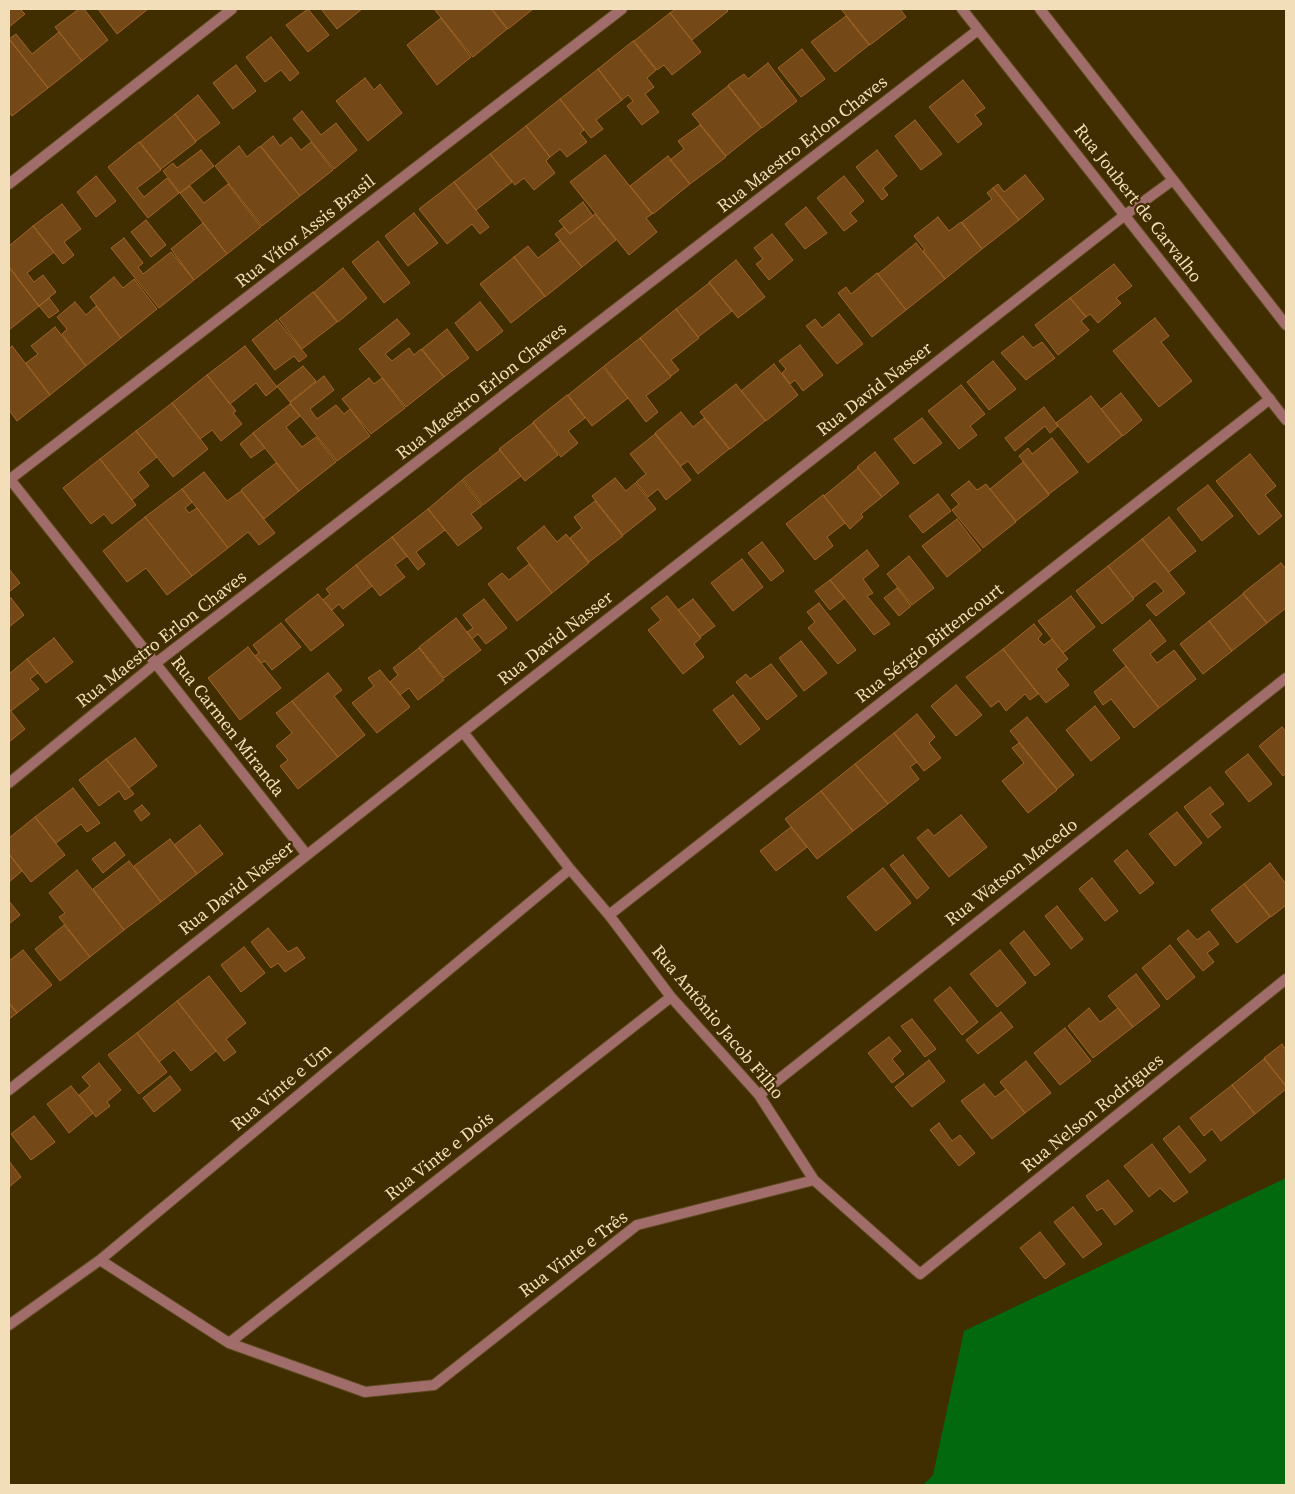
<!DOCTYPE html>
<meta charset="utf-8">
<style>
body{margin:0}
#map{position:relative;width:1295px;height:1494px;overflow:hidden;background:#402d00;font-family:"Source Serif 4",serif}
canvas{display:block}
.frame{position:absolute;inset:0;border:10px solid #f2deb9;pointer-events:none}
</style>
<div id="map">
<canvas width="1295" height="1494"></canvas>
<div class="frame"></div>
</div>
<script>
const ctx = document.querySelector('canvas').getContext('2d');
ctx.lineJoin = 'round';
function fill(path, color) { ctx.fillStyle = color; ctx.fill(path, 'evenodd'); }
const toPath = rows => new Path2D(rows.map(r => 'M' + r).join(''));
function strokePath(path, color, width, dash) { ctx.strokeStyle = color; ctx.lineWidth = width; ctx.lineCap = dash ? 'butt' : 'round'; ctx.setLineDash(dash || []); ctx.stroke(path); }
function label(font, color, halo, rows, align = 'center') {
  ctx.font = font + ' "Source Serif 4",serif'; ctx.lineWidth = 4.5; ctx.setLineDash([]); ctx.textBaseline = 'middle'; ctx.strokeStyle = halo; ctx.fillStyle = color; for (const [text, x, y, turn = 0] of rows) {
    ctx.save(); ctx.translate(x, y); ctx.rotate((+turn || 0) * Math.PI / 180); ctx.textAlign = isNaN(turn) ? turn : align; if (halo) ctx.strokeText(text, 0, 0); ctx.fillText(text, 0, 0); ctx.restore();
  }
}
const forest = toPath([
 [1286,1178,1286,1485,923,1485,933,1475,964,1331]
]);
const building = toPath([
 [9,9,20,9,25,14,9,27,9,9],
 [79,9,84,9,108,40,82,61,55,27,79,9],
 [98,9,148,9,117,34,98,9],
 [308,9,329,35,308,52,286,25,308,9],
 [321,9,362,9,337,29,321,9],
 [434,9,491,9,507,29,473,57,434,9],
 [492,9,533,9,508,29,492,9],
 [676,9,726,9,728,11,692,40,670,13,676,9],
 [841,9,900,9,906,17,870,45,841,9],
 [670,13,701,52,672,75,664,65,657,70,634,41,670,13],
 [846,16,869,45,835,72,811,42,846,16],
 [441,18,471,57,437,85,407,45,441,18],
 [59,32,82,61,48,88,9,39,16,34,32,54,59,32],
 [271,37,299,73,290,81,281,70,265,82,246,57,271,37],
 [9,39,48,88,12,116,9,112,9,39],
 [633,41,656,70,647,78,654,87,645,94,659,112,642,125,627,106,633,101,628,95,622,100,598,69,633,41],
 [802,49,825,79,801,97,778,68,802,49],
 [768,63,797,101,762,128,728,85,744,74,748,79,768,63],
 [236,65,256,91,233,109,213,83,236,65],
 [598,69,622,100,596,120,603,129,591,138,560,99,598,69],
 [365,78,374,90,380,84,402,113,368,141,336,101,365,78],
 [963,80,985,108,975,115,982,124,958,143,929,107,963,80],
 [728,86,761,128,726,156,692,114,728,86],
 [198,95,220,123,196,141,175,114,198,95],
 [560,99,584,130,580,133,587,142,567,157,560,149,550,157,526,126,560,99],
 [302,111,321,135,336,123,357,150,334,169,293,119,302,111],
 [175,114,196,142,161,169,140,142,175,114],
 [915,120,942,154,921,170,895,136,915,120],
 [700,125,726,157,690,184,670,160,684,149,678,141,700,125],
 [526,126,550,157,546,161,555,173,534,190,524,178,515,185,490,154,526,126],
 [273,136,280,146,291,137,301,150,311,142,333,170,300,196,261,146,273,136],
 [139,142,161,170,137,188,144,197,167,178,179,193,148,218,108,167,139,142],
 [239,146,247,157,260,146,300,196,262,226,215,166,239,146],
 [201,150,214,166,180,193,163,171,173,163,177,168,201,150],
 [877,150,897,176,883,188,888,195,882,200,856,167,877,150],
 [490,154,512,182,476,210,454,182,490,154],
 [605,155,652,214,646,218,657,232,629,255,570,182,605,155],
 [668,156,690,184,653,214,630,186,668,156],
 [1025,175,1044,199,1019,220,993,188,998,184,1004,192,1025,175],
 [96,176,116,201,96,217,77,192,96,176],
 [844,176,864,201,850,213,857,221,844,231,817,198,844,176],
 [454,182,489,227,480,234,472,224,447,244,419,209,454,182],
 [228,184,261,227,227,254,180,193,190,186,204,203,228,184],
 [993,188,1019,220,982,249,962,222,992,199,987,193,993,188],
 [583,202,593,216,570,234,559,221,583,202],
 [62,204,81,229,64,242,74,255,63,264,33,226,62,204],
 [806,207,827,233,805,249,785,224,806,207],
 [414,213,438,243,408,266,385,236,414,213],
 [595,214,616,240,582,267,555,234,564,227,570,234,595,214],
 [938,217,949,231,961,222,982,249,945,279,923,251,925,250,914,236,938,217],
 [146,220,166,245,151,257,131,232,146,220],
 [203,223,227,254,194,280,171,249,203,223],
 [33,226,54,252,27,273,34,282,43,275,56,292,39,306,9,267,9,246,33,226],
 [772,234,793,260,769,280,756,264,763,259,754,248,772,234],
 [124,238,143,263,138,267,143,274,171,252,194,280,159,308,111,248,124,238],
 [378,241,410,283,384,303,352,262,378,241],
 [560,241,582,267,545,297,514,257,528,246,538,258,560,241],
 [916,243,945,279,906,310,878,274,916,243],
 [514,257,545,296,511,323,480,284,514,257],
 [736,260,765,297,738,318,709,282,736,260],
 [1114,264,1132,286,1116,298,1121,303,1098,323,1090,314,1086,317,1070,298,1114,264],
 [9,267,39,306,9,330,9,267],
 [343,268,367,298,338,322,314,292,343,268],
 [877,273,906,310,872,337,838,293,846,287,851,294,877,273],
 [114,277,123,288,134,279,157,309,121,338,90,297,114,277],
 [709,283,732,311,698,337,676,309,709,283],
 [313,292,337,322,302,349,279,319,313,292],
 [49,298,59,311,49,318,39,306,49,298],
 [1070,298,1086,317,1081,321,1089,330,1058,355,1035,325,1070,298],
 [75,302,86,315,96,306,121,338,86,366,62,334,67,329,57,317,75,302],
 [480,302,503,331,477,351,455,323,480,302],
 [676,309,699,338,671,360,679,370,671,376,640,338,676,309],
 [839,314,863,344,837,364,806,326,815,319,822,328,839,314],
 [1155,318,1169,336,1161,342,1192,381,1159,407,1113,351,1155,318],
 [397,319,410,334,385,354,392,361,409,348,414,355,421,349,444,377,406,407,359,349,397,319],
 [277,320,307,356,299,362,294,356,275,370,252,340,277,320],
 [55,327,86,366,50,395,26,363,38,354,31,346,55,327],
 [447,329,469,358,444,377,422,349,447,329],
 [1023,336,1033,348,1042,342,1055,358,1026,380,1001,353,1023,336],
 [640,338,671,377,646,396,658,412,646,422,604,366,640,338],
 [800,345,823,375,803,391,795,380,790,384,782,373,786,369,779,361,800,345],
 [12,346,50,395,17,421,9,410,9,349,12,346],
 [245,346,277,387,266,396,256,383,230,404,207,375,245,346],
 [993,361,1016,389,989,410,967,382,993,361],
 [774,364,798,395,766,421,741,391,774,364],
 [303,366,316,381,290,402,277,386,303,366],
 [603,367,628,398,592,426,568,395,603,367],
 [207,375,236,411,233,413,242,424,221,441,212,430,200,439,172,403,207,375],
 [324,376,334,390,310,409,317,419,336,405,344,414,350,409,370,436,337,461,290,403,324,376],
 [369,378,374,384,382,378,405,408,371,434,342,399,369,378],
 [736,384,765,421,730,449,700,412,736,384],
 [961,385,985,414,970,426,977,435,959,449,928,411,961,385],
 [1121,393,1142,420,1123,436,1101,409,1121,393],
 [567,395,585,418,568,431,578,443,561,457,533,422,567,395],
 [1091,396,1122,436,1088,463,1056,423,1091,396],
 [172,403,208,449,173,477,136,431,172,403],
 [290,404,300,416,286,427,302,447,316,437,336,462,299,491,253,433,290,404],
 [1044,407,1058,426,1050,433,1045,426,1015,451,1005,438,1044,407],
 [681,412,693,427,704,418,729,449,698,474,688,461,681,466,655,433,681,412],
 [922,418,942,443,914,464,894,439,922,418],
 [533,423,558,455,525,481,499,449,533,423],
 [136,431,157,457,138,472,149,486,132,500,100,459,136,431],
 [253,433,265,448,251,458,240,444,253,433],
 [655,434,691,480,666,500,658,489,648,497,636,482,646,474,630,454,655,434],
 [1052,438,1078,472,1049,494,1019,456,1028,448,1032,454,1052,438],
 [500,450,521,476,483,505,463,479,500,450],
 [875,452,899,483,882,497,857,467,875,452],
 [1250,454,1276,486,1265,495,1282,516,1259,535,1216,481,1250,454],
 [100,459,136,505,112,524,104,514,91,524,63,488,100,459],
 [1023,462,1049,495,1016,521,990,489,1023,462],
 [276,463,299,491,264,519,241,490,276,463],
 [858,468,882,497,861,514,863,517,850,529,824,496,858,468],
 [204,472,227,501,241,491,275,533,259,545,248,532,228,548,182,489,204,472],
 [615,478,626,491,635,483,656,509,623,535,592,496,615,478],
 [462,480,482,506,471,514,482,528,458,546,428,509,462,480],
 [969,481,977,490,986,484,1016,522,983,548,952,510,959,504,951,495,969,481],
 [1208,485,1233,516,1202,541,1177,509,1208,485],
 [182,489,192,502,185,508,189,513,197,508,228,548,192,576,145,517,182,489],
 [938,494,951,511,923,533,909,516,938,494],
 [823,495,845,523,827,537,833,546,815,560,786,524,823,495],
 [595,501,623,536,589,562,570,538,582,528,574,517,595,501],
 [428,509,445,530,416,552,425,564,418,570,392,537,428,509],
 [145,517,192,576,167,595,146,568,127,582,103,551,145,517],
 [1169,517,1196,551,1169,572,1142,539,1169,517],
 [957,519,981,550,947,577,922,546,957,519],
 [544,526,557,542,566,534,589,563,552,593,517,548,544,526],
 [392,537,407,556,395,565,405,577,380,596,356,565,392,537],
 [1142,539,1185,593,1156,616,1146,605,1164,591,1155,581,1133,598,1108,566,1142,539],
 [762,542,784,571,771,581,748,553,762,542],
 [867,550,879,566,863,579,873,593,867,596,890,624,874,635,830,580,867,550],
 [909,556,934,588,912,605,887,574,909,556],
 [742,559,763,587,733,611,711,583,742,559],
 [1281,563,1286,569,1286,608,1267,623,1243,593,1281,563],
 [529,564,552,593,517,621,488,584,502,573,509,580,529,564],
 [356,565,372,586,343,609,339,604,332,610,323,600,330,594,326,589,356,565],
 [1108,566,1134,599,1102,624,1076,591,1108,566],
 [9,569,20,583,9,592,9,569],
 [830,580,845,598,830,610,815,591,830,580],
 [897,588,911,606,899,616,884,598,897,588],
 [318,594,344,625,311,651,285,620,318,594],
 [1243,594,1267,623,1232,651,1209,621,1243,594],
 [667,596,701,638,694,644,704,657,683,674,648,630,661,620,651,608,667,596],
 [1071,596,1095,627,1063,653,1038,621,1071,596],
 [11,598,24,615,9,627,9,599,11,598],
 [484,599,507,628,486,644,478,634,472,639,467,632,473,628,463,615,484,599],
 [693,599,715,626,700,637,678,610,693,599],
 [819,603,856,650,838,664,808,628,815,622,807,612,819,603],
 [456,618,481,650,444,678,419,647,456,618],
 [1150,620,1166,641,1150,654,1157,663,1174,650,1196,679,1159,708,1113,650,1150,620],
 [1209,621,1232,651,1203,674,1180,644,1209,621],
 [281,623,301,647,272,670,265,661,261,663,255,656,259,653,253,645,281,623],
 [1034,624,1042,634,1038,639,1044,645,1052,639,1068,659,1056,669,1069,685,1046,703,1003,649,1034,624],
 [54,638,73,662,46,683,27,659,54,638],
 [801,641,827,673,804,691,779,658,801,641],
 [248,647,281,688,240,720,208,678,248,647],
 [419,648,444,680,418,700,409,688,400,695,390,682,398,675,393,668,419,648],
 [1003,649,1038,694,1030,700,1025,694,1006,711,999,701,991,707,966,677,1003,649],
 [27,659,38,673,30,679,39,689,11,711,9,709,9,674,27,659],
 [771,664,797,696,767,720,736,682,746,674,750,679,771,664],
 [1126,666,1159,708,1134,728,1111,699,1103,705,1094,692,1126,666],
 [380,670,410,707,377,733,352,703,374,686,368,678,380,670],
 [328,673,342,690,334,696,365,735,338,757,292,701,328,673],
 [956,685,982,715,956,736,931,706,956,685],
 [733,695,760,729,740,745,713,710,733,695],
 [292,701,338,757,298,789,280,766,288,760,276,746,292,733,276,713,292,701],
 [1095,706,1120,738,1091,761,1066,730,1095,706],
 [9,709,25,729,9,742,9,709],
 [917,714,935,737,929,743,941,758,924,771,894,733,917,714],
 [1027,717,1074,775,1057,789,1010,731,1027,717],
 [1282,727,1286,732,1286,773,1283,776,1259,746,1282,727],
 [894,733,917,762,910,767,919,779,888,804,855,764,894,733],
 [135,738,157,766,129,788,106,759,135,738],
 [1019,743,1057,790,1028,813,1002,781,1024,763,1012,748,1019,743],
 [1248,754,1272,784,1249,802,1225,772,1248,754],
 [106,759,134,794,125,800,119,791,99,806,79,780,106,759],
 [855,764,888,804,853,831,821,791,855,764],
 [1210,787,1224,804,1210,814,1221,827,1208,838,1184,807,1210,787],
 [73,788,100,823,87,832,81,824,56,843,35,817,73,788],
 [821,791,853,831,817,859,785,819,821,791],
 [142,805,150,814,141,821,134,811,142,805],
 [1177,812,1202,843,1175,866,1149,834,1177,812],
 [961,815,987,847,949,877,917,838,928,829,934,836,961,815],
 [35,817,65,855,31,882,9,854,9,838,35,817],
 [200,825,223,854,197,874,174,845,200,825],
 [791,827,807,847,776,871,760,851,791,827],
 [170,839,197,874,161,902,134,866,170,839],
 [115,842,125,855,103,873,92,859,115,842],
 [1127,850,1154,883,1140,894,1114,861,1127,850],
 [9,854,22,871,9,882,9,854],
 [903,855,929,888,917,899,890,865,903,855],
 [129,861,161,902,124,930,93,889,129,861],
 [1270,863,1286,884,1286,905,1271,917,1244,884,1270,863],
 [883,868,911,903,876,931,847,897,883,868],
 [77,870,124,930,90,957,59,917,65,913,49,893,77,870],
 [1092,878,1118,911,1105,921,1079,889,1092,878],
 [1244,884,1270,917,1237,943,1211,910,1244,884],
 [9,901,20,915,9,924,9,901],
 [1057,906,1083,939,1071,949,1045,916,1057,906],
 [64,925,90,957,60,981,35,949,64,925],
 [268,928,288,952,297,947,305,958,285,972,278,963,271,968,251,942,268,928],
 [1188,930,1197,940,1209,931,1219,944,1207,953,1214,962,1203,971,1177,939,1188,930],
 [1024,931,1050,964,1035,976,1010,943,1024,931],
 [1170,945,1195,977,1167,1000,1142,968,1170,945],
 [244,947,265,973,241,992,221,965,244,947],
 [23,950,52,985,17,1013,9,1003,9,961,23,950],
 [1000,950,1026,983,997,1007,970,974,1000,950],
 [1136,974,1160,1006,1133,1027,1108,996,1136,974],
 [209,976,246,1023,226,1039,236,1052,224,1061,177,1001,209,976],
 [950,987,978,1022,962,1035,934,1000,950,987],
 [177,1001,216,1051,191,1071,174,1050,159,1062,137,1033,177,1001],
 [9,1003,17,1013,9,1019,9,1003],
 [1089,1008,1100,1022,1118,1008,1133,1027,1093,1058,1068,1026,1089,1008],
 [1001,1012,1013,1027,978,1054,966,1040,1001,1012],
 [912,1019,936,1049,925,1057,901,1026,912,1019],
 [1065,1028,1091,1061,1060,1085,1034,1053,1065,1028],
 [137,1033,167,1072,139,1094,108,1055,137,1033],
 [889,1037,901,1051,892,1059,904,1074,892,1083,868,1053,889,1037],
 [1282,1044,1286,1050,1286,1086,1264,1058,1282,1044],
 [1264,1059,1286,1086,1286,1089,1255,1114,1232,1085,1264,1059],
 [929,1060,945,1081,912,1107,895,1087,929,1060],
 [1026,1061,1051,1093,1025,1113,1000,1082,1026,1061],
 [99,1063,121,1090,107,1102,110,1106,96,1117,79,1095,90,1086,82,1077,99,1063],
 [170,1076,181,1090,154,1112,143,1098,170,1076],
 [984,1084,995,1097,1006,1089,1025,1113,992,1139,961,1101,984,1084],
 [1232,1085,1255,1114,1221,1141,1212,1129,1204,1136,1190,1118,1232,1085],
 [71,1086,93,1113,69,1133,47,1104,71,1086],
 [34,1116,55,1142,31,1160,11,1134,34,1116],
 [939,1123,952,1141,960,1135,975,1153,959,1166,930,1130,939,1123],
 [1179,1126,1206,1160,1190,1173,1163,1139,1179,1126],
 [1152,1144,1188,1192,1174,1202,1160,1188,1149,1197,1124,1166,1152,1144],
 [9,1161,21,1177,9,1187,9,1161],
 [1108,1180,1133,1211,1115,1225,1102,1208,1097,1211,1086,1196,1108,1180],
 [1073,1207,1102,1244,1083,1258,1054,1222,1073,1207],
 [1040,1232,1065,1264,1045,1279,1020,1248,1040,1232]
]);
const minor = toPath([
 [9,184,232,9],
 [9,478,307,855],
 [9,480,622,9],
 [463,732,570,869,609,915,671,997,759,1095,814,1180,920,1274,1286,979],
 [9,783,156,663,978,30],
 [609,915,1270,399],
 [9,1090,463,732,1125,215,1173,180],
 [759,1095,1286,678],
 [100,1260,229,1343,365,1392,434,1385,637,1225,814,1180],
 [9,1325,100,1260,570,869],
 [229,1343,671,997]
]);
const tertiary = toPath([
 [962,9,1286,420],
 [1040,9,1286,325]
]);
const streetNames = [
 ["Rua Maestro Erlon Chaves",803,145,-38],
 ["Rua Joubert de Carvalho",1137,204,52],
 ["Rua Vítor Assis Brasil",306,232,-38],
 ["Rua David Nasser",875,390,-38],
 ["Rua Maestro Erlon Chaves",482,392,-38],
 ["Rua David Nasser",556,639,-38],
 ["Rua Maestro Erlon Chaves",162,640,-38],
 ["Rua Sérgio Bittencourt",930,644,-38],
 ["Rua Carmen Miranda",227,727,52],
 ["Rua Watson Macedo",1012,873,-38],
 ["Rua David Nasser",237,889,-38],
 ["Rua Antônio Jacob Filho",717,1023,50],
 ["Rua Vinte e Um",282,1088,-40],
 ["Rua Nelson Rodrigues",1093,1114,-39],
 ["Rua Vinte e Dois",440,1157,-38],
 ["Rua Vinte e Três",574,1255,-37]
];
fill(forest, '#02690e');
fill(building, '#754818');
strokePath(building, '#a06526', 1);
strokePath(minor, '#5c491e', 12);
strokePath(tertiary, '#5c491e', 12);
strokePath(minor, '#a16d6a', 10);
strokePath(tertiary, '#a16d6a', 10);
label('18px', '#f2deb9', '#402d00', streetNames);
</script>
